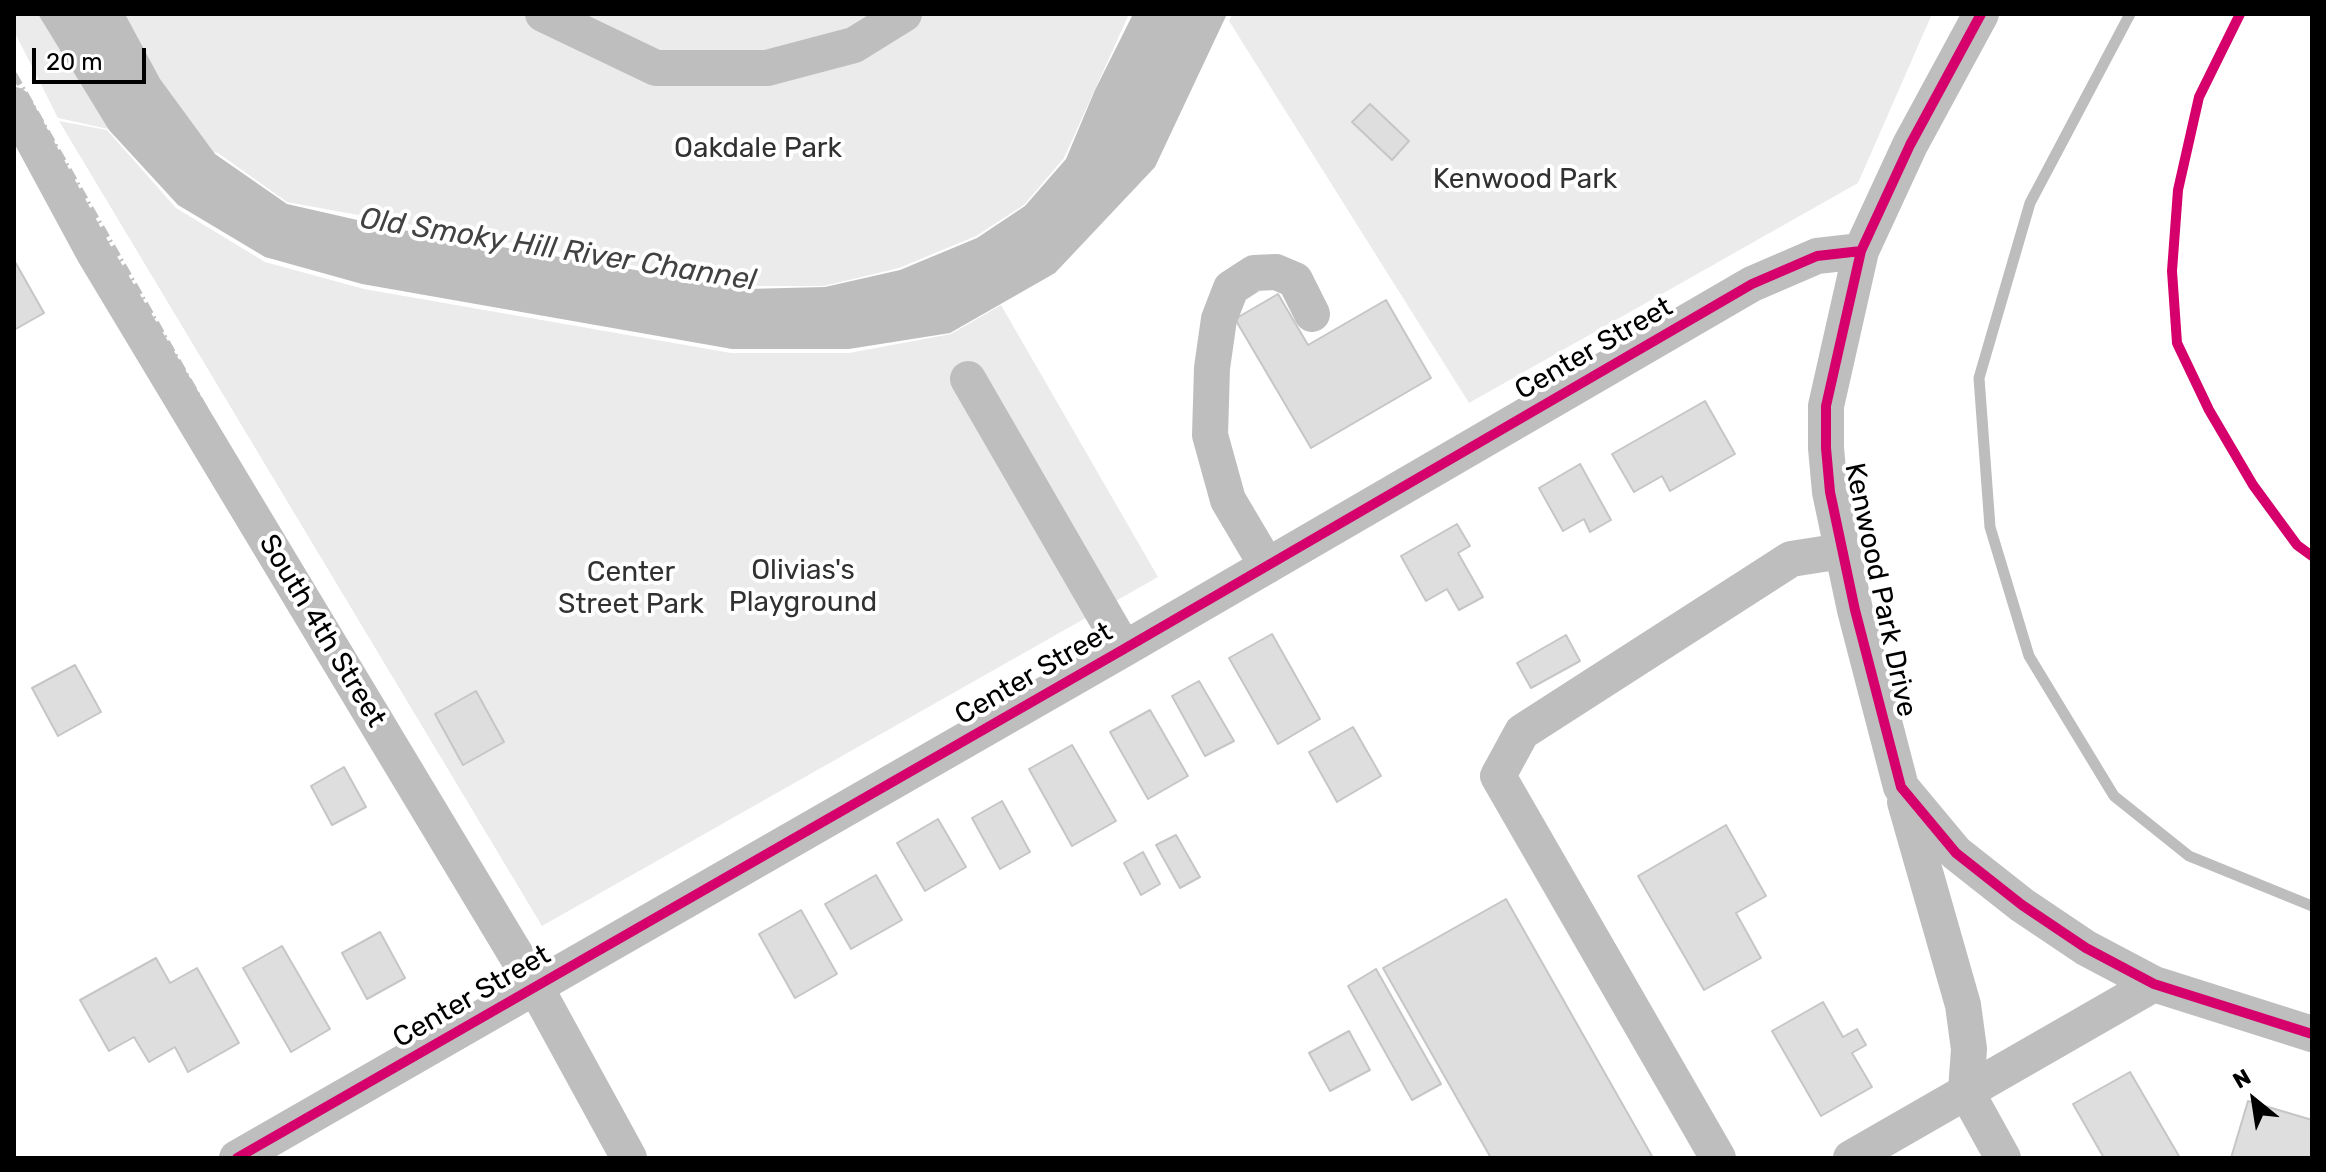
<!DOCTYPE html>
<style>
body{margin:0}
#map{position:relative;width:2326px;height:1172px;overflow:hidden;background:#fff;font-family:Rubik,sans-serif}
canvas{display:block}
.frame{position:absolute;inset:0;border:16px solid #000;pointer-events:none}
.north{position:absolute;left:2214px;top:1060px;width:80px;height:80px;-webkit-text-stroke:6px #fff;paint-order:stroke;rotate:330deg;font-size:22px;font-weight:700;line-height:32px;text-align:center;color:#000}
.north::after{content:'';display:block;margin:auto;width:28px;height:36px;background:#000;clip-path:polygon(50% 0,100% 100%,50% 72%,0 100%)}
.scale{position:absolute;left:32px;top:48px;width:114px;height:36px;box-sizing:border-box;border:4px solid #000;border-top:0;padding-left:10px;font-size:24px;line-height:28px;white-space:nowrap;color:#000;-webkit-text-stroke:6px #fff;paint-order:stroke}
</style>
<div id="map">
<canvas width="2326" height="1172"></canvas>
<div class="frame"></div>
<div class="north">N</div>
<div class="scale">20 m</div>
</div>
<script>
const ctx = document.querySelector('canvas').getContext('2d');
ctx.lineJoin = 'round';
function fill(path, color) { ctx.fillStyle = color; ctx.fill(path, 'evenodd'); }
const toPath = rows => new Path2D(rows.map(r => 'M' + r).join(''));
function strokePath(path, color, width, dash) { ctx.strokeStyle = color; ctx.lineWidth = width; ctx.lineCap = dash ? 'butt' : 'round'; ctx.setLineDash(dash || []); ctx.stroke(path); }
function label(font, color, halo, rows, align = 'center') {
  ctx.font = font + ' Rubik,sans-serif'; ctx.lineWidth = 8; ctx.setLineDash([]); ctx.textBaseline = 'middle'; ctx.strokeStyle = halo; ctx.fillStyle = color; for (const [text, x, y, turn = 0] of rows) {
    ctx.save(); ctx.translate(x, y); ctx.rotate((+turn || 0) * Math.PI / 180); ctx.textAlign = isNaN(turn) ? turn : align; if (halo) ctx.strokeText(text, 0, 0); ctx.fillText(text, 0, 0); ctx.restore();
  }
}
const green = toPath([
 [14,14,1129,14,1064,158,1024,205,976,236,899,268,824,286,745,286,287,202,218,153,58,118,14,31],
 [1232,14,1932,14,1858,183,1469,403,1229,21],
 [59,121,107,130,176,208,265,262,364,289,731,353,849,353,951,334,1001,305,1158,577,542,926]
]);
const water = toPath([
 [38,14,125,14,160,79,215,154,287,204,397,229,746,289,825,287,900,270,977,238,1025,206,1066,159,1095,90,1133,14,1227,14,1155,167,1055,273,950,333,849,349,732,349,362,284,265,257,178,205,109,130]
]);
const stream = toPath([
 [2130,14,2030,203,1979,378,1990,527,2029,656,2114,796,2189,856,2312,906]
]);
const building = toPath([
 [1370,104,1409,141,1392,160,1352,122,1370,104],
 [14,260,44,313,14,330,14,260],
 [1278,294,1308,345,1386,300,1431,378,1311,448,1235,319,1278,294],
 [1705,401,1735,454,1670,491,1662,476,1634,492,1612,454,1705,401],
 [1580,464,1611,520,1590,532,1584,519,1563,531,1539,488,1580,464],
 [1457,524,1470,546,1458,553,1483,597,1459,610,1447,589,1426,601,1401,556,1457,524],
 [1272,634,1320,719,1278,744,1229,658,1272,634],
 [1566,635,1580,661,1531,688,1517,663,1566,635],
 [75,665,101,712,58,736,32,688,75,665],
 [1199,681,1234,741,1205,756,1172,696,1199,681],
 [476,691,504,742,463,765,435,714,476,691],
 [1150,710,1188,776,1148,799,1110,732,1150,710],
 [1353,727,1381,776,1337,802,1309,752,1353,727],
 [1072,745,1116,821,1072,846,1029,769,1072,745],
 [344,767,366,807,332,825,311,786,344,767],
 [1002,801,1030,852,1000,869,972,818,1002,801],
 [938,819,966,867,925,891,897,843,938,819],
 [1726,825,1766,896,1736,913,1761,958,1704,990,1638,876,1726,825],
 [1176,835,1200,877,1180,888,1156,845,1176,835],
 [1143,852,1160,884,1141,895,1124,863,1143,852],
 [876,875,902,920,851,949,825,904,876,875],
 [1506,899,1653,1158,1491,1158,1383,968,1506,899],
 [801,910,837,974,795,998,759,934,801,910],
 [380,932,405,978,367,999,342,953,380,932],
 [282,946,330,1029,291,1052,243,968,282,946],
 [156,958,170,983,197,968,239,1043,188,1072,175,1047,149,1062,134,1037,109,1051,80,1000,156,958],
 [1376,969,1441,1084,1412,1100,1348,986,1376,969],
 [1823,1002,1843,1037,1857,1029,1866,1045,1852,1053,1872,1087,1821,1116,1772,1031,1823,1002],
 [1349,1031,1370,1070,1330,1091,1309,1053,1349,1031],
 [2130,1072,2180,1158,2104,1158,2073,1104,2130,1072],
 [2248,1101,2312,1120,2312,1158,2231,1158,2248,1101]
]);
const minor = toPath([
 [543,14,656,68,767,68,854,45,904,14],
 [1981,14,1910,145,1861,251,1826,406,1826,448,1830,492,1855,610,1901,787,1956,853,2022,905,2086,948,2154,984,2312,1034],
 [14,105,94,253,536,988,629,1158],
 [968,379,1124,649],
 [1267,566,1228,500,1210,435,1212,368,1219,319,1231,288,1254,273,1276,272,1295,280,1312,314],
 [1905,802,1963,1005,1969,1049,1966,1091,2003,1158],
 [237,1158,1124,649,1752,284,1817,256,1861,251],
 [1718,1158,1498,776,1522,732,1791,559,1842,551],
 [1851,1158,2154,984]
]);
const rail = toPath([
 [14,74,536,988,629,1158]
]);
const cycleway = toPath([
 [1981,14,1910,145,1861,251,1826,406,1826,448,1830,492,1855,610,1901,787,1956,853,2022,905,2086,948,2154,984,2312,1034],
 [2240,14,2199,97,2178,190,2172,271,2177,343,2209,410,2253,485,2297,545,2312,556],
 [237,1158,1124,649,1752,284,1817,256,1861,251]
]);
const parkNames = [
 ["Oakdale Park",758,149],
 ["Kenwood Park",1525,180],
 ["Olivias's",803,571],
 ["Playground",803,603],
 ["Center",631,573],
 ["Street Park",631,605]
];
const streetNames = [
 ["Center Street",1594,349,-30],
 ["Kenwood Park Drive",1880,590,78],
 ["South 4th Street",322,631,59],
 ["Center Street",1034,674,-30],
 ["Center Street",472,997,-30]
];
const waterNames = [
 ["Old Smoky Hill River Channel",558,250,9]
];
fill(green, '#ebebeb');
fill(water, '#bdbdbd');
strokePath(stream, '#bdbdbd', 11);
fill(building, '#dedede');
strokePath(building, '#c6c6c6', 2);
strokePath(minor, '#bebebe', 36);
strokePath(rail, '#bebebe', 6, [12, 4, 2, 4]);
strokePath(cycleway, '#d6006c', 10);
label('28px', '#313131', '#fff', parkNames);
label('28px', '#000', '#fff', streetNames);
label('italic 30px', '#424242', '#fff', waterNames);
</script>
